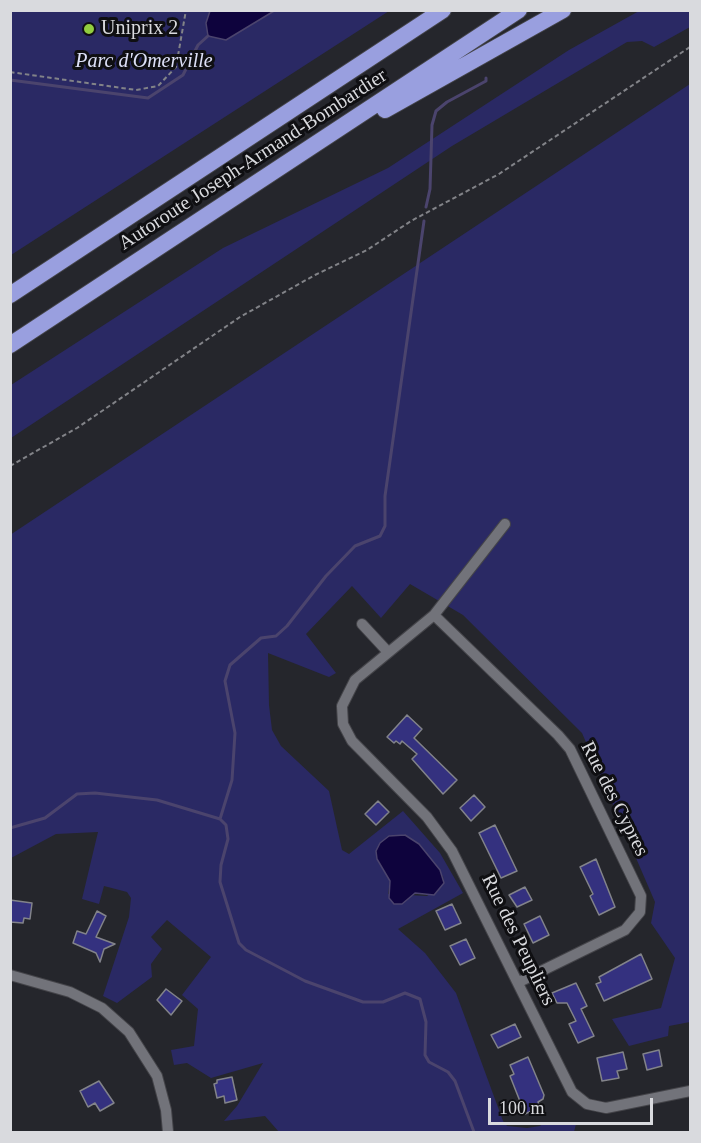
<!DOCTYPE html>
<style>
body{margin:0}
#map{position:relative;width:701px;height:1143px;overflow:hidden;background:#25262c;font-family:"Times New Roman",serif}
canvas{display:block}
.frame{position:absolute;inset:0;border:12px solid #d9dade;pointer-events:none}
.scale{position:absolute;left:488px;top:1098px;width:165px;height:27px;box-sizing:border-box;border:3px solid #d9dade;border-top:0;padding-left:8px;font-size:18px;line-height:21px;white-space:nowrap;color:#d9dade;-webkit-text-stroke:4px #0f0f12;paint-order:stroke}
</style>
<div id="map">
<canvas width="701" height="1143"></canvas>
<div class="frame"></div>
<div class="scale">100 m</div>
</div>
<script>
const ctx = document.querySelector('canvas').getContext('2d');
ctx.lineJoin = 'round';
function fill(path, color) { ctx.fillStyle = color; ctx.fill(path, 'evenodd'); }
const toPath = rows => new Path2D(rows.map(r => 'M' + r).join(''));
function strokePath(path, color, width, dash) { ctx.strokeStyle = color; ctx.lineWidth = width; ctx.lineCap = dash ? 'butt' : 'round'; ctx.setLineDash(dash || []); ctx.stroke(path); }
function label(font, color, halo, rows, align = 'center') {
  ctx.font = font + ' "Times New Roman",serif'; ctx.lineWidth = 6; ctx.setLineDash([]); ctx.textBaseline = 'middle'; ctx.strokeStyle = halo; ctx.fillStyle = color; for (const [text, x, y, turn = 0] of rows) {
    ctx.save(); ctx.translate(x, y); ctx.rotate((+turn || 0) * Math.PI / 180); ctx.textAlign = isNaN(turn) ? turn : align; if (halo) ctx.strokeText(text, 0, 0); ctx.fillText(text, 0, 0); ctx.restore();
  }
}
const green = toPath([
 [11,11,389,11,11,255],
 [639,11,690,11,690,27,654,47,642,41,627,42,452,146,11,438,11,385,223,248,388,168,569,50],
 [690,84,690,1022,669,1026,668,1036,629,1046,612,1019,661,1008,675,958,651,923,655,902,582,733,463,615,410,584,381,618,352,586,306,634,336,673,329,677,268,653,269,705,272,730,281,746,329,791,342,850,349,854,403,811,440,853,463,893,398,929,425,953,456,993,503,1121,507,1126,527,1128,540,1126,545,1122,576,1124,574,1132,279,1132,265,1116,224,1121,237,1106,263,1063,211,1078,187,1063,174,1065,171,1050,194,1046,198,1009,182,995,211,957,167,920,151,937,162,949,151,964,152,977,117,1003,103,996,129,917,131,898,127,892,104,886,99,904,82,899,98,832,56,834,11,858,10,535],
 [377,848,443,876,444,883,427,896,388,894,390,881,377,859]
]);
const water = toPath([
 [210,11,210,10,274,11,226,40,208,36,206,23,210,11],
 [405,835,419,844,440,870,444,883,434,895,415,893,402,904,394,904,389,898,390,881,377,859,376,851,380,843,389,836,405,835]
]);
const stream = toPath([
 [10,80,148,98,183,75,198,45,208,36],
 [426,207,430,189,432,125,436,111,447,102,486,81,486,78],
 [220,819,232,780,235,733,225,681,230,665,261,638,276,636,287,626,326,576,355,546,380,536,385,526,385,496,424,221],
 [10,828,45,818,77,794,95,793,157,800,220,819,226,825,228,839,221,865,220,882,239,943,246,950,305,981,363,1002,383,1002,405,993,420,999,426,1022,425,1055,429,1062,448,1072,455,1081,474,1132]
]);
const building = toPath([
 [407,715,422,729,414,738,457,780,443,794,412,759,417,754,402,741,400,744,396,741,394,743,387,737,407,715],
 [474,795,485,807,471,821,460,808,474,795],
 [378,801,389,812,376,825,365,814,378,801],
 [495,825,517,871,501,878,479,833,495,825],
 [596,859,615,907,599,915,590,896,593,894,580,867,596,859],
 [525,887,532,900,517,907,509,895,525,887],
 [10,900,32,903,30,919,24,918,23,923,10,922,10,900],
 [452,904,461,923,445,930,436,911,452,904],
 [97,911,106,916,96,937,115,944,104,949,100,962,96,953,73,943,77,931,86,934,97,911],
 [540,916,549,935,533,943,524,924,540,916],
 [466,939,475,958,460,965,450,946,466,939],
 [641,954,652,979,604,1001,596,984,601,982,599,977,641,954],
 [576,983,587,1006,581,1009,594,1036,578,1043,569,1024,576,1021,567,1003,557,1003,552,993,576,983],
 [166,989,182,1001,171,1015,157,1000,166,989],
 [515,1024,521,1037,498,1048,491,1035,515,1024],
 [659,1050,662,1066,647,1070,643,1054,659,1050],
 [623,1052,627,1069,617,1071,619,1078,602,1081,597,1058,623,1052],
 [528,1057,544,1095,543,1099,538,1102,540,1107,525,1114,510,1076,514,1074,510,1065,528,1057],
 [232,1077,237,1100,225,1103,224,1096,217,1098,214,1084,217,1083,217,1080,232,1077],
 [99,1081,114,1103,100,1111,95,1103,88,1107,80,1091,99,1081]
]);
const path = toPath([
 [10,72,136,90,158,86,176,67,186,10],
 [10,466,77,428,240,317,315,275,367,250,411,221,499,174,690,47]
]);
const minor = toPath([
 [505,524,434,615,355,680,342,706,343,724,352,741,427,817,452,851,572,1092,587,1104,606,1108,690,1091],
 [434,615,558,735,570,749,641,896,640,912,625,930,519,982],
 [362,624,387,651],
 [10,975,70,992,102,1008,129,1032,157,1076,166,1110,168,1132]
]);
const highway = toPath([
 [385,110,563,10],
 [10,295,443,10],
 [10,345,519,10]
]);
const markers = [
 [89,29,6,"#91cd3f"]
];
const poiNames = [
 ["Uniprix 2",101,29]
];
const parkNames = [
 ["Parc d'Omerville",144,62]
];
const streetNames = [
 ["Autoroute Joseph-Armand-Bombardier",253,160,-33],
 ["Rue des Cypres",614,799,63],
 ["Rue des Peupliers",518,940,64]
];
fill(green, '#2a2964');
fill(water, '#0e033d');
strokePath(water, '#4b446d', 1.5);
strokePath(stream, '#4b446d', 3);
fill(building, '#34317f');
strokePath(building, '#82838a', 1.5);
strokePath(minor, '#444449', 12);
strokePath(highway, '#444449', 18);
strokePath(path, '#828388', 2, [4.5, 3]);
strokePath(minor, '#72737a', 10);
strokePath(highway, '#999fdf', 16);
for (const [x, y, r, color] of markers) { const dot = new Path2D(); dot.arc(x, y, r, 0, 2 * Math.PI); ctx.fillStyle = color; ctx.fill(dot); strokePath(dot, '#0f0f12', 2); }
label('20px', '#d9dade', '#0f0f12', poiNames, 'left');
label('italic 20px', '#dde0f7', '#0f0f12', parkNames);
label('20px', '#d9dade', '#0f0f12', streetNames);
</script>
